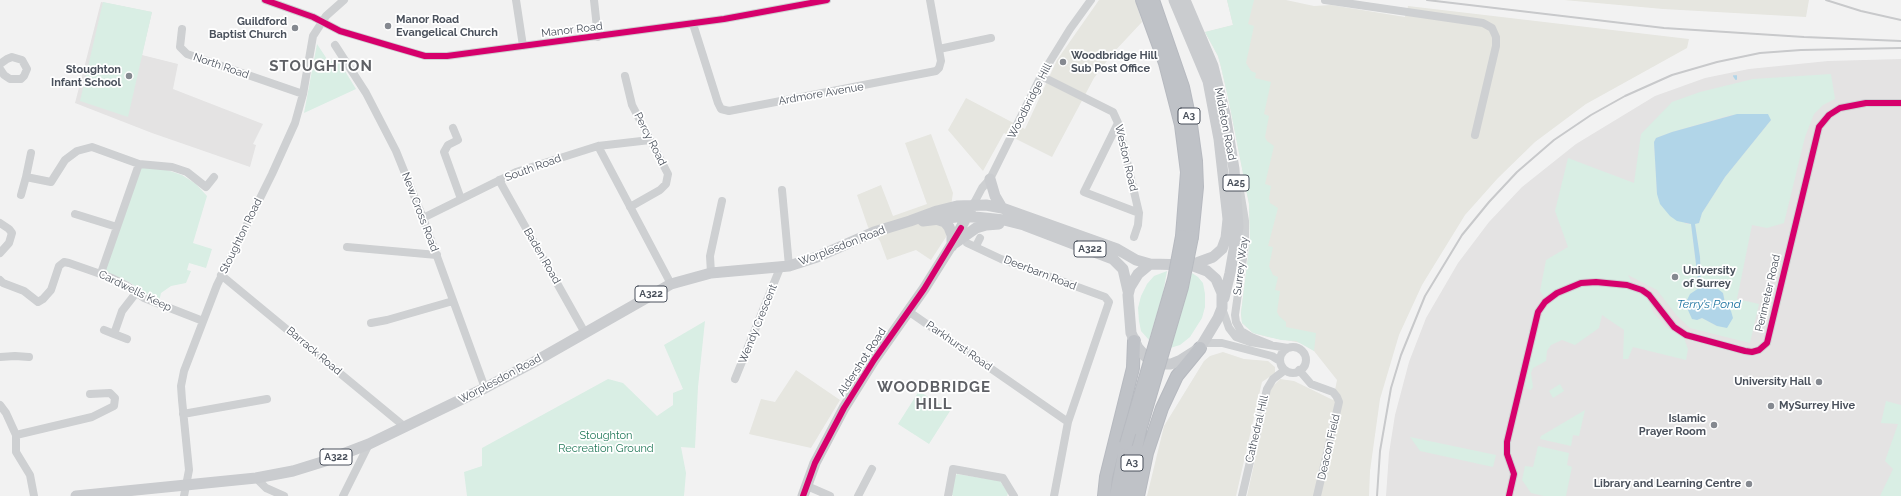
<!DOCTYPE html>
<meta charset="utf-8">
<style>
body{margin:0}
canvas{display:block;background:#f2f2f2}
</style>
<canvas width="1901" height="496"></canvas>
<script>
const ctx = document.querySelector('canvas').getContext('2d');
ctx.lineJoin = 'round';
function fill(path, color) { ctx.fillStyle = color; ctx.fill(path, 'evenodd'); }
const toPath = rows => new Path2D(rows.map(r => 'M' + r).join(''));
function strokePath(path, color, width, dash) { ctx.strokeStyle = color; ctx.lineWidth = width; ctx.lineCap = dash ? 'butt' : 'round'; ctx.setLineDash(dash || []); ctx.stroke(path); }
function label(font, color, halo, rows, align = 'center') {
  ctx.font = font + ' Raleway,sans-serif'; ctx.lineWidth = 3.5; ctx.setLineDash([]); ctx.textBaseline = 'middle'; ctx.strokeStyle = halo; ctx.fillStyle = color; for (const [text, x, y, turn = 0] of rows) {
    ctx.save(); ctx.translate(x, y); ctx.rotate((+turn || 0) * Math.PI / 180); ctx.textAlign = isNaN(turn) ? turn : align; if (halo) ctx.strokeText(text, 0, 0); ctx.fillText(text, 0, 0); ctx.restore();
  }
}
const commercial = toPath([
 [1099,0,1135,0,1142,22,1113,53,1094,78,1052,157,1004,133,983,171,948,130,966,98,1025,129,1057,60],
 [1227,0,1286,0,1314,6,1331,5,1405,17,1408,6,1689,39,1687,48,1586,104,1535,142,1498,178,1465,215,1422,285,1399,335,1380,399,1370,471,1369,496,1247,496,1271,388,1280,379,1294,381,1333,400,1337,380,1314,351,1302,343,1268,337,1253,333,1242,323,1241,313,1250,241,1249,204,1229,102,1221,67,1218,56,1205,32,1233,25],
 [1564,0,1809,0,1806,17,1663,9],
 [931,134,953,193,946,237,931,260,916,250,887,260,880,241,868,227,857,195,881,185,893,216,927,204,905,143],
 [1223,352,1244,359,1268,361,1275,367,1275,373,1262,382,1236,496,1147,496,1164,426,1204,361,1210,356],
 [796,370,840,400,811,448,749,434,761,399,775,402]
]);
const education = toPath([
 [101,2,152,12,142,55,178,64,173,89,263,124,253,144,256,145,250,167,152,133,75,103],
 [1901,59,1901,481,1897,496,1386,496,1389,453,1395,415,1409,362,1426,318,1458,263,1489,222,1522,187,1576,144,1655,96,1705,78,1749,69,1828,61]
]);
const green = toPath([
 [1227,0,1254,0,1248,24,1254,26,1246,63,1251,71,1256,73,1255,78,1271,82,1264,114,1269,116,1265,137,1267,141,1274,146,1265,184,1271,186,1269,198,1270,203,1278,208,1268,246,1273,247,1269,266,1273,275,1278,277,1275,290,1280,291,1277,312,1279,316,1286,322,1286,327,1316,333,1314,351,1296,341,1281,340,1253,333,1242,323,1241,313,1250,241,1249,204,1229,102,1221,67,1218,56,1205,32,1233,25],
 [103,2,152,12,128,117,80,101],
 [317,44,329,62,337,58,356,89,304,113],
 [1831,74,1835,99,1823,105,1814,114,1805,137,1784,223,1767,228,1752,225,1737,299,1759,304,1750,343,1690,328,1677,316,1657,290,1628,275,1637,292,1648,299,1653,312,1667,328,1684,338,1688,349,1686,360,1633,347,1628,359,1623,359,1624,330,1602,315,1599,328,1575,345,1562,340,1551,345,1547,351,1546,361,1533,368,1531,373,1533,387,1531,390,1527,389,1525,382,1543,310,1549,305,1540,291,1546,260,1568,247,1555,211,1568,158,1634,183,1641,134,1672,102,1700,92,1753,79],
 [1731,115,1771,120,1725,177,1702,213,1699,223,1695,224,1700,257,1701,288,1711,288,1723,293,1725,303,1717,326,1702,318,1697,320,1699,289,1691,224,1686,224,1657,194,1654,142,1656,138,1672,132],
 [141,167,167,170,182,175,196,184,207,196,193,243,212,249,206,268,189,263,187,270,191,271,186,283,171,286,161,293,159,302,129,282,105,271],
 [1167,271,1163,293,1149,340,1141,331,1139,321,1138,308,1141,296,1147,284,1154,276],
 [1192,273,1198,277,1203,283,1205,294,1205,307,1202,318,1190,337,1180,345,1170,348],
 [705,321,698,387,695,448,681,447,686,473,684,496,467,496,464,472,482,466,482,448,608,379,623,383,657,416,673,405,673,393,683,389,664,345],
 [1560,384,1564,391,1553,398,1549,391],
 [919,391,950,411,929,444,898,424],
 [1886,401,1901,405,1901,496,1880,496,1893,469,1885,461,1898,424,1881,423],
 [1585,410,1579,436,1573,435,1571,446,1540,439,1541,436],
 [1410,437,1496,455,1493,467,1420,451],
 [1538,446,1569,453,1567,465,1572,467,1566,496,1544,496,1531,493,1522,480,1525,466,1533,467],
 [957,474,1000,481,1008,493,1007,496,953,496,951,493,954,478]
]);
const water = toPath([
 [1737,114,1768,114,1771,120,1725,177,1702,213,1699,223,1695,224,1700,257,1701,288,1718,289,1723,293,1725,303,1731,311,1733,318,1727,328,1717,326,1702,318,1697,320,1692,319,1688,310,1687,300,1690,294,1699,288,1691,224,1677,221,1670,216,1660,204,1657,194,1654,142,1656,138,1672,132]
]);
const stream = toPath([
 [1734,76,1736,79,1736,76]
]);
const minor = toPath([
 [265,0,313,17,340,31,394,47,425,56,447,56,724,19,827,0],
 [516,0,523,46],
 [594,0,598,37],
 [1325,0,1483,23,1492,28,1496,37,1496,46,1475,135],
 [693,24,718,103,721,109,729,111,936,71,939,68,941,61,930,0],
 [182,29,180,47,187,54,303,94],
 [335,45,366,93,396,151,423,218,485,388],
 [939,49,991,38],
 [0,64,7,59,12,57,22,60,27,69,24,76,21,79,10,79,4,75,0,69],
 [625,76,632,105,668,174,666,184,660,190,630,207],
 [1041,76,1113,112,1118,123,1139,213,1138,225,1134,237],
 [1118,123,1084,192,1139,213],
 [453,128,458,140,448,145,444,152,461,199],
 [598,146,671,284],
 [31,153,26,177,51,182,65,160,77,151,92,147,139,164,172,167,187,172,206,187,214,177],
 [499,180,585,333],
 [782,190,789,266],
 [1240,191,1245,221,1245,244,1235,315,1236,322,1241,331,1251,337,1271,345],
 [21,195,26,177],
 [973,205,982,188,990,179,1041,76,1070,29,1091,0],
 [75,214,117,227],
 [423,218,516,172,598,146,650,140],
 [0,223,9,229,12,233,9,243,0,253],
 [967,243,1001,259,1105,297,1109,302,1068,422,1054,496],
 [976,246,980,238],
 [347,247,437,255],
 [101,273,139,164],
 [711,273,710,256,722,201],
 [221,275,405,427],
 [0,280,3,283,24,291,38,302,43,299,51,290,59,266,64,262,69,263,112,278,126,285,144,298,203,321],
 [1222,308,1229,328,1236,337,1250,342,1288,348],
 [908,311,1068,422],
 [371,323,387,320,453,301],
 [104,330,114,334],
 [127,339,114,334,122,311,136,293],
 [1203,343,1222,343,1272,356,1280,361],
 '1280 360a13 13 0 1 1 26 0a13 13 0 1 1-26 0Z',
 [0,357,15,356,29,357],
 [1299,370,1311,384,1333,392,1337,397,1339,402,1317,496],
 [735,379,780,268],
 [0,405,6,413,16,435,16,452,30,475,34,496],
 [183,414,267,399],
 [16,435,92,417,114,406,115,398,110,393,90,394],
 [256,478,266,488,284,496],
 [807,486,830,496],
 [184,496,189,470,182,400,181,386,184,371,217,285,272,174,295,123,303,94,313,36,326,16,344,0],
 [343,496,369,444],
 [858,496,872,469],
 [948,496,953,469,1003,478,1014,496],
 [1242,496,1267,389,1273,379,1285,370],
 [1509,496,1514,474,1507,454,1507,442,1538,312,1545,302,1557,293,1581,283,1596,282,1627,285,1642,290,1649,295,1674,327,1686,335,1745,351,1752,352,1759,350,1767,343,1819,127,1829,115,1840,108,1866,103,1901,103]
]);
const major = toPath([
 [1174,0,1208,81,1219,139,1228,219,1226,238,1222,249,1213,257,1191,265],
 [1185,0,1213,66,1225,114,1234,169,1238,227,1230,273,1224,298],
 [990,179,995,196,1002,208],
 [936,219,945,222,949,227,952,235,952,246],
 [923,221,956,217,975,217,1004,220,1024,225,1113,259,1123,269,1128,291],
 [955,243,976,228,986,225,999,224],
 [76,496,256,478,293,471,322,462,369,444,485,388,534,362,671,284,711,273,789,266,817,257,874,232,910,221,937,211,957,206,986,205,1002,208,1117,249,1136,260,1150,264,1191,265,1207,271,1216,279,1222,293,1222,308,1218,318,1200,348,1181,360,1171,364,1161,364,1146,357,1138,348,1131,333,1128,295,1130,287,1138,274,1150,264],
 [803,496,815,463,844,408,874,360,924,289,951,246,973,205]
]);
const highway = toPath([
 [1142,0,1165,63,1181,125,1187,172,1182,236],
 [1153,0,1183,87,1191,125,1196,161,1197,187,1192,237],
 [1104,496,1106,477,1133,368,1134,341],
 [1116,496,1126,444],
 [1126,496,1140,430],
 [1138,496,1147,453,1162,408,1177,376,1200,348]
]);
const rail = toPath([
 [1427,0,1664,28,1804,37,1901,41],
 [1826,0,1861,11,1901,20],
 [1377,496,1380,451,1391,388,1401,355,1425,296,1462,235,1489,202,1517,172,1554,140,1591,115,1625,96,1672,75,1717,62,1760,53,1801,50,1901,48]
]);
const highwayBridge = toPath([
 [1140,430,1182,287,1192,237],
 [1126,444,1174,279,1182,236]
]);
const cycleway = toPath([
 [265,0,313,17,340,31,394,47,425,56,447,56,724,19,827,0],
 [803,496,815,463,844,408,874,360,924,289,961,228],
 [1509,496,1514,474,1507,454,1507,442,1538,312,1545,302,1557,293,1581,283,1596,282,1627,285,1642,290,1649,295,1674,327,1686,335,1745,351,1752,352,1759,350,1767,343,1819,127,1829,115,1840,108,1866,103,1901,103]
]);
const markers = [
 [388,26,4,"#858990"],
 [295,28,4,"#858990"],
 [1063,62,4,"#858990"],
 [129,76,4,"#858990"],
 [1675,277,4,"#858990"],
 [1819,382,4,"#858990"],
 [1771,406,4,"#858990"],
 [1714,425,4,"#858990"],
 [1749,484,4,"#858990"]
];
const shields = [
 [1189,116,22],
 [1236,183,26],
 [1090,249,32],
 [651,294,32],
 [336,457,32],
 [1132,463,22]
];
const shieldNames = [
 ["A3",1189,116],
 ["A25",1236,183],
 ["A322",1090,249],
 ["A322",651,294],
 ["A322",336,457],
 ["A3",1132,463]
];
const poiNames = [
 ["Manor Road",396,20,"left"],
 ["Evangelical Church",396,33,"left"],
 ["Guildford",287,22],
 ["Baptist Church",287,35],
 ["Woodbridge Hill",1071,56,"left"],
 ["Sub Post Office",1071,69,"left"],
 ["Stoughton",121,70],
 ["Infant School",121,83],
 ["University",1683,271,"left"],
 ["of Surrey",1683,284,"left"],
 ["University Hall",1811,382],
 ["MySurrey Hive",1779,406,"left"],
 ["Islamic",1706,419],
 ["Prayer Room",1706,432],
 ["Library and Learning Centre",1741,484]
];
const streetNames = [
 ["Manor Road",572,30,-7],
 ["North Road",221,66,19],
 ["Ardmore Avenue",821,94,-10],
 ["Woodbridge Hill",1030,101,-63],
 ["Midleton Road",1225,124,79],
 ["Percy Road",650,139,63],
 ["Weston Road",1126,158,77],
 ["South Road",533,168,-20],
 ["New Cross Road",420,212,69],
 ["Stoughton Road",241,236,-64],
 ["Worplesdon Road",842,246,-21],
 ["Baden Road",542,256,60],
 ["Surrey Way",1241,266,-83],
 ["Deerbarn Road",1040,273,21],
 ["Cardwells Keep",135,291,26],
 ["Perimeter Road",1768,293,-77],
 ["Wendy Crescent",758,324,-68],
 ["Parkhurst Road",959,346,35],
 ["Barrack Road",314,351,40],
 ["Aldershot Road",862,362,-57],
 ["Worplesdon Road",500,379,-28],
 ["Cathedral Hill",1257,429,-77],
 ["Deacon Field",1329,447,-77]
];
const parkNames = [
 ["Stoughton",606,436],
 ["Recreation Ground",606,449]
];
const waterNames = [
 ["Terry’s Pond",1709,304]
];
const districtNames = [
 ["STOUGHTON",321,66],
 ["WOODBRIDGE",934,387],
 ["HILL",934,404]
];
fill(commercial, '#e6e6e0');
fill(education, '#e4e3e3');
fill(green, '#d9eee4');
fill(water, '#b1d5e8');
strokePath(stream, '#b1d5e8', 2);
strokePath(highway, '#b7bac0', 14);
strokePath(minor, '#ced0d2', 8);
strokePath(major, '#cacccf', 11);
strokePath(highway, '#bfc2c7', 12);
strokePath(rail, '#c8c9cb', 2);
strokePath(highwayBridge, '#b7bac0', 14, []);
strokePath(highwayBridge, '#bfc2c7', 12);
strokePath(cycleway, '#d6006c', 6);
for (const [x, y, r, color] of markers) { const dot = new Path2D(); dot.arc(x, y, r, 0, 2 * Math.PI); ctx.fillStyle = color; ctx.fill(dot); strokePath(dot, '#fff', 1.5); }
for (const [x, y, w] of shields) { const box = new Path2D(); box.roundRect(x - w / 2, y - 8, w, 16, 3); ctx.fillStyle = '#fff'; ctx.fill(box); strokePath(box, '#4a515c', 1); }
label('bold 10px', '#4a515c', null, shieldNames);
label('bold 11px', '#4a515c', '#fff', poiNames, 'right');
label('11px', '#4a515c', '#fff', streetNames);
label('11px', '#217858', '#fff', parkNames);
label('italic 12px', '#1a719f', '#fff', waterNames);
ctx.letterSpacing = '1px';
label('bold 15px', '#5e6065', '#fff', districtNames);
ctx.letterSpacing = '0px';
</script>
